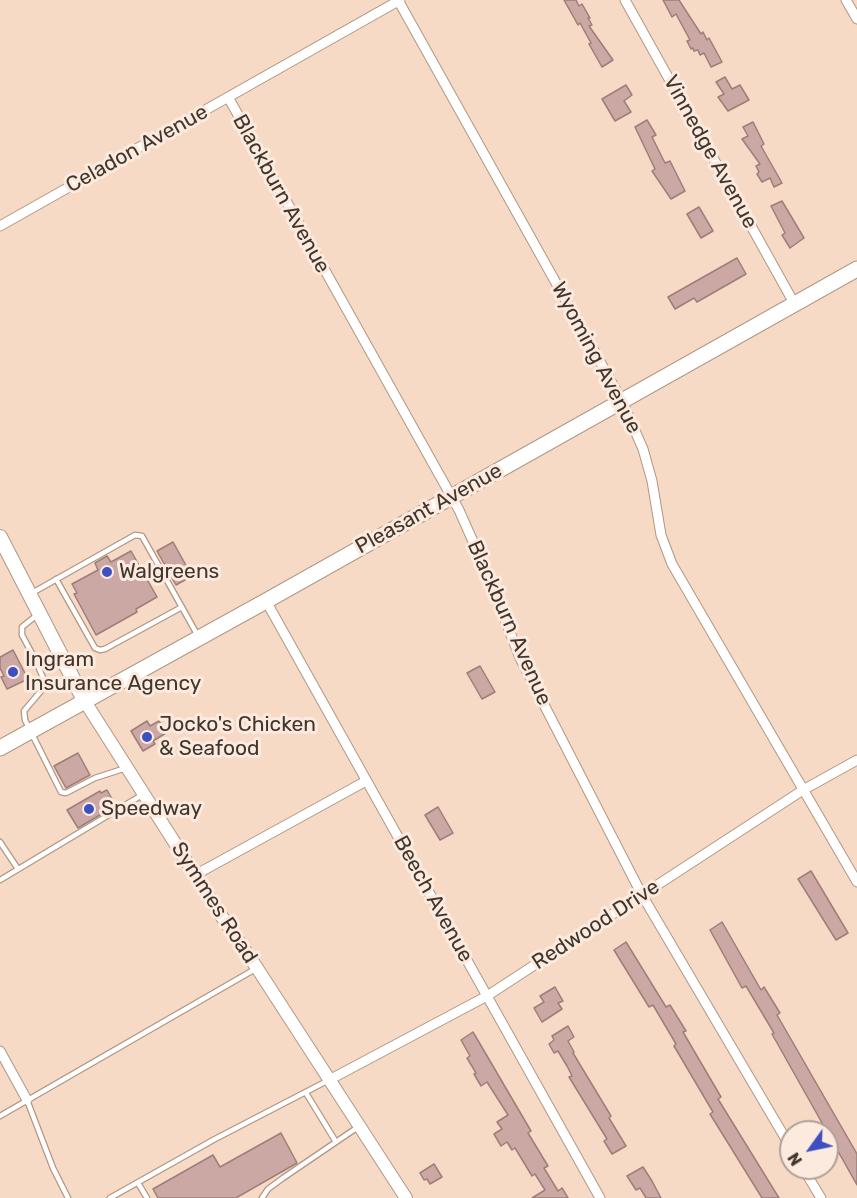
<!DOCTYPE html>
<style>
body{margin:0}
#map{position:relative;width:857px;height:1198px;overflow:hidden;background:#f6dac6;font-family:Rubik,sans-serif}
canvas{display:block}
.north{position:absolute;left:779px;top:1120px;width:60px;height:60px;box-sizing:border-box;background:#fbeadd;border:2px solid #b1a297;border-radius:50%;rotate:237deg;font-size:16px;font-weight:700;line-height:24px;text-align:center;color:#41362e}
.north::after{content:'';display:block;margin:auto;width:21px;height:27px;background:#3e4fc2;clip-path:polygon(50% 0,100% 100%,50% 72%,0 100%)}
</style>
<div id="map">
<canvas width="857" height="1198"></canvas>
<div class="north">N</div>
</div>
<script>
const ctx = document.querySelector('canvas').getContext('2d');
ctx.lineJoin = 'round';
function fill(path, color) { ctx.fillStyle = color; ctx.fill(path, 'evenodd'); }
const toPath = rows => new Path2D(rows.map(r => 'M' + r).join(''));
function strokePath(path, color, width, dash) { ctx.strokeStyle = color; ctx.lineWidth = width; ctx.lineCap = dash ? 'butt' : 'round'; ctx.setLineDash(dash || []); ctx.stroke(path); }
function label(font, color, halo, rows, align = 'center') {
  ctx.font = font + ' Rubik,sans-serif'; ctx.lineWidth = 6; ctx.setLineDash([]); ctx.textBaseline = 'middle'; ctx.strokeStyle = halo; ctx.fillStyle = color; for (const [text, x, y, turn = 0] of rows) {
    ctx.save(); ctx.translate(x, y); ctx.rotate((+turn || 0) * Math.PI / 180); ctx.textAlign = isNaN(turn) ? turn : align; if (halo) ctx.strokeText(text, 0, 0); ctx.fillText(text, 0, 0); ctx.restore();
  }
}
const building = toPath([
 [564,0,576,0,579,6,582,4,590,18,588,18,592,25,589,26,613,60,602,67,589,44,591,43,580,23,578,25,564,0],
 [663,0,679,0,701,34,703,32,707,40,709,38,722,62,711,67,704,53,700,55,698,50,694,51,693,48,691,49,687,41,690,40,676,14,672,17,663,0],
 [725,77,732,89,740,85,749,100,728,111,718,97,724,94,716,82,725,77],
 [626,85,632,95,624,101,631,112,615,121,602,99,626,85],
 [647,120,656,135,652,137,665,163,670,161,685,191,671,199,652,171,655,169,635,127,647,120],
 [753,122,764,144,761,146,782,183,774,187,770,178,762,182,757,174,759,172,756,166,760,164,742,139,748,136,743,127,753,122],
 [782,201,804,238,790,248,782,235,785,233,771,206,782,201],
 [699,207,713,231,701,238,687,214,699,207],
 [737,258,746,274,697,302,694,298,675,309,668,297,737,258],
 [173,542,192,576,176,585,157,551,173,542],
 [131,551,157,597,136,609,137,612,96,635,74,594,77,593,72,584,98,570,95,563,107,556,111,562,131,551],
 [13,650,28,679,7,689,1,677,4,676,0,668,0,657,13,650],
 [480,666,495,692,482,699,467,673,480,666],
 [147,721,150,726,159,721,166,733,153,741,155,744,143,751,131,731,147,721],
 [78,753,90,775,66,788,54,766,78,753],
 [107,790,112,799,106,802,110,809,78,828,67,810,100,791,101,793,107,790],
 [438,807,453,833,440,840,425,815,438,807],
 [811,871,848,933,836,940,798,879,811,871],
 [722,922,761,990,764,987,780,1013,777,1015,857,1154,857,1185,772,1034,774,1033,746,986,742,988,710,930,722,922],
 [626,942,666,1007,670,1005,686,1031,683,1032,721,1097,718,1099,779,1198,762,1198,710,1114,713,1112,674,1046,676,1044,653,1005,649,1007,614,950,626,942],
 [555,987,563,1001,558,1003,562,1009,542,1022,534,1008,544,1002,540,996,555,987],
 [568,1026,574,1037,568,1041,574,1052,573,1053,611,1116,609,1118,626,1146,612,1154,604,1141,607,1139,569,1077,572,1076,567,1066,558,1051,554,1053,549,1044,554,1040,552,1036,568,1026],
 [473,1032,531,1131,528,1133,548,1166,544,1168,558,1191,562,1188,568,1198,532,1198,545,1190,535,1174,532,1176,515,1148,512,1150,507,1142,501,1146,494,1134,502,1129,497,1122,508,1115,487,1082,481,1086,474,1074,476,1073,467,1058,470,1056,461,1040,473,1032],
 [281,1133,297,1163,236,1198,158,1198,153,1189,213,1155,220,1167,281,1133],
 [434,1164,442,1177,430,1184,427,1179,424,1180,420,1173,434,1164],
 [643,1167,652,1181,661,1198,646,1198,640,1188,636,1190,627,1176,643,1167]
]);
const service = toPath([
 [56,579,95,648,100,650,105,649,182,607],
 [32,593,135,535,142,536,198,636],
 [37,615,22,627,22,635,36,661,46,685,24,711,25,720,61,792,66,793,95,778,126,768],
 [0,842,18,869],
 [0,880,142,795],
 [306,1093,336,1142],
 [27,1100,53,1168,68,1198],
 [0,1116,257,968],
 [138,1183,147,1198],
 [110,1198,215,1139,327,1081],
 [262,1198,268,1189,283,1178,358,1127]
]);
const minor = toPath([
 [398,0,622,401,643,449,652,481,661,535,672,564,857,882],
 [625,0,794,303],
 [846,0,857,19],
 [228,97,459,510,487,573,520,658,642,895,791,1148],
 [0,226,400,0],
 [266,601,600,1198],
 [195,875,366,781],
 [0,1051,27,1100],
 [329,1080,487,996,803,790,857,760],
 [803,1168,821,1198]
]);
const tertiary = toPath([
 [84,700,220,914,257,968,406,1198]
]);
const secondary = toPath([
 [0,537,84,700]
]);
const primary = toPath([
 [0,748,266,601,857,269]
]);
const markers = [
 [107,572,6,"#3e4fc2"],
 [13,672,6,"#3e4fc2"],
 [147,737,6,"#3e4fc2"],
 [89,809,6,"#3e4fc2"]
];
const streetNames = [
 ["Celadon Avenue",137,149,-29],
 ["Vinnedge Avenue",710,152,61],
 ["Blackburn Avenue",281,194,61],
 ["Wyoming Avenue",596,358,62],
 ["Pleasant Avenue",429,509,-29],
 ["Blackburn Avenue",509,623,66],
 ["Beech Avenue",433,899,61],
 ["Symmes Road",214,903,57],
 ["Redwood Drive",596,925,-33]
];
const poiNames = [
 ["Walgreens",119,572],
 ["Ingram",25,660],
 ["Insurance Agency",25,684],
 ["Jocko's Chicken",159,725],
 ["& Seafood",159,749],
 ["Speedway",101,809]
];
fill(building, '#cba8a3');
strokePath(building, '#9e7e78', 1.5);
strokePath(service, '#b19784', 7);
strokePath(minor, '#b19784', 11);
strokePath(tertiary, '#b19784', 14);
strokePath(secondary, '#b19784', 16);
strokePath(primary, '#b19784', 17);
strokePath(service, '#fff', 4.5);
strokePath(minor, '#fff', 9);
strokePath(tertiary, '#fff', 12);
strokePath(secondary, '#fff', 14);
strokePath(primary, '#fff', 15);
for (const [x, y, r, color] of markers) { const dot = new Path2D(); dot.arc(x, y, r, 0, 2 * Math.PI); ctx.fillStyle = color; ctx.fill(dot); strokePath(dot, '#fbeadd', 2); }
label('21px', '#41362e', '#fbeadd', streetNames);
label('21px', '#41362e', '#fbeadd', poiNames, 'left');
</script>
